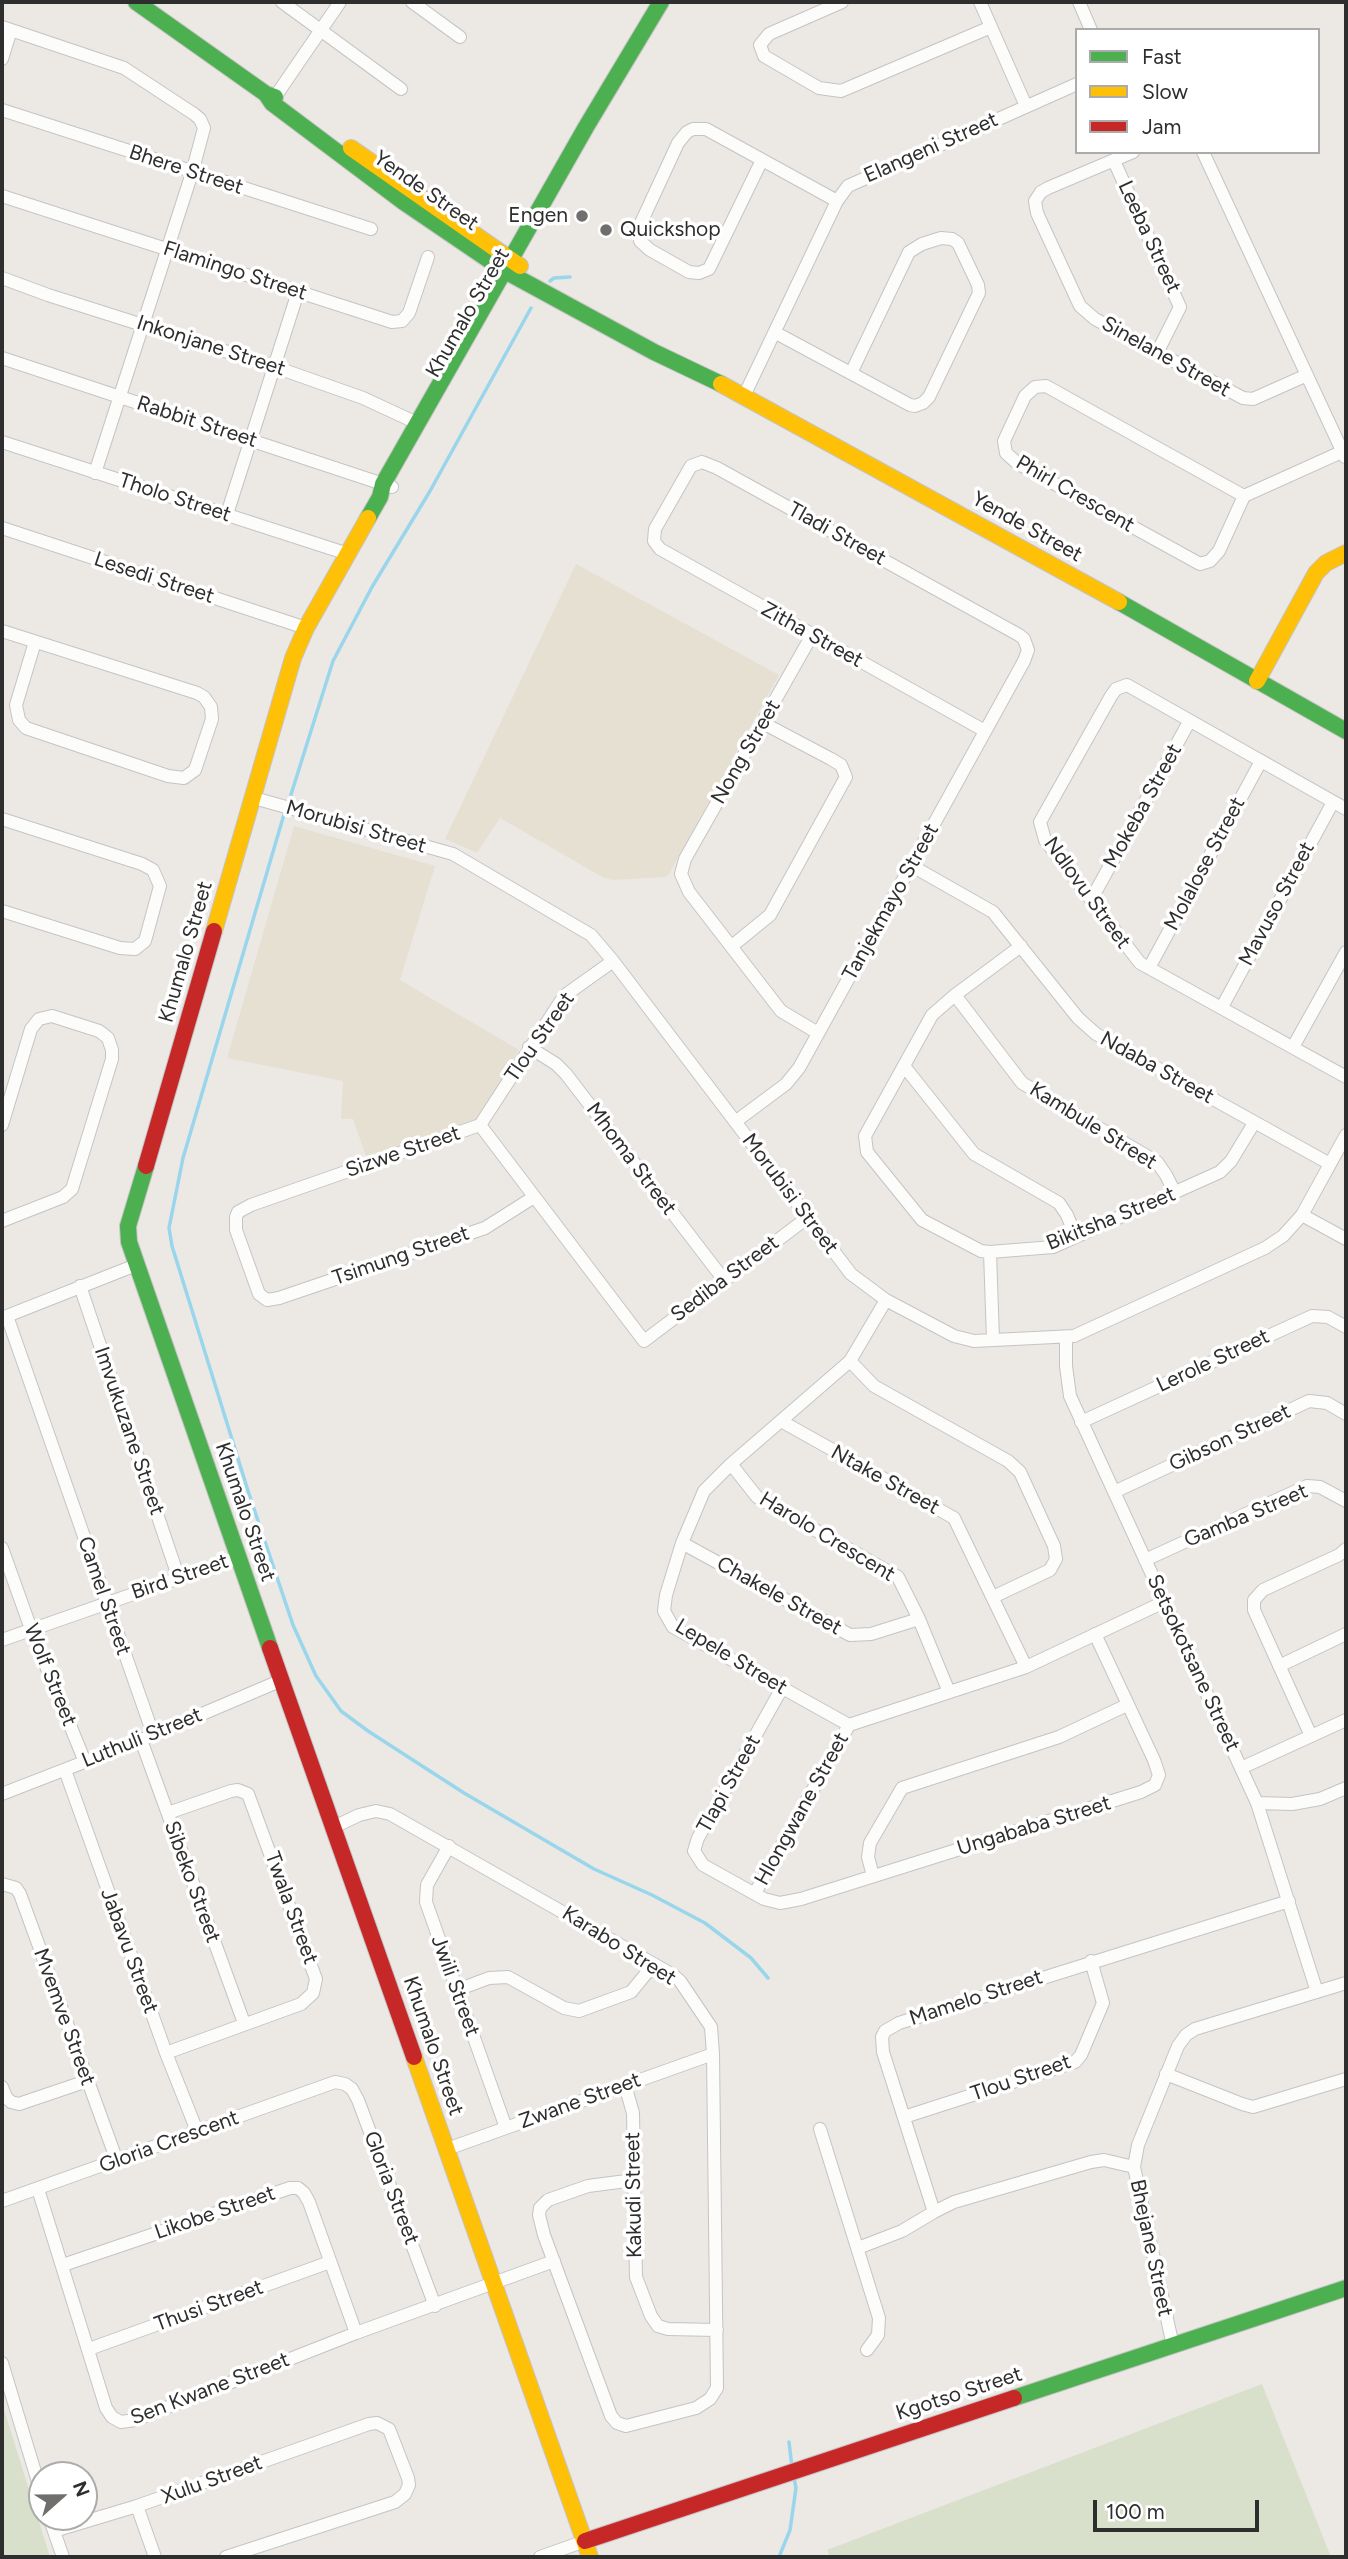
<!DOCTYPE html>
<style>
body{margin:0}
#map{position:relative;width:1348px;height:2559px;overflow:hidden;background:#ece8e4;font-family:Figtree,sans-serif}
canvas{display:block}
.frame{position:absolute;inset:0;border:4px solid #2e2e2e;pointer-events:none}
.legend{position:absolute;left:1075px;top:28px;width:245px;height:126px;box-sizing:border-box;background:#fff;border:2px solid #ababab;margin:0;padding:9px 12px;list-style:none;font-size:21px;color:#2e2e2e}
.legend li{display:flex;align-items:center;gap:14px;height:35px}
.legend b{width:35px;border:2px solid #ababab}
.north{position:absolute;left:28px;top:2461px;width:70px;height:70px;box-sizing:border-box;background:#fff;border:2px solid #ababab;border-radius:50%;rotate:69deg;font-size:19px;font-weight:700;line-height:28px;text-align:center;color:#2e2e2e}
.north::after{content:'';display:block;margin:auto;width:24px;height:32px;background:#706f6e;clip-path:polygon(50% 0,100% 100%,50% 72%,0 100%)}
.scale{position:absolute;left:1093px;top:2500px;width:166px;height:32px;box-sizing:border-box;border:4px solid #2e2e2e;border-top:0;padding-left:9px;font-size:21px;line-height:24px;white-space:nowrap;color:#2e2e2e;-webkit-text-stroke:5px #fff;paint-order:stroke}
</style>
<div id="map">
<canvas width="1348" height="2559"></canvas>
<div class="frame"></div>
<ul class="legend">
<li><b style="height:9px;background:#4caf50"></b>Fast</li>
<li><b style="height:9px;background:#ffc107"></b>Slow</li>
<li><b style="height:9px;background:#c62828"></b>Jam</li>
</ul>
<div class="north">N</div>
<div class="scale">100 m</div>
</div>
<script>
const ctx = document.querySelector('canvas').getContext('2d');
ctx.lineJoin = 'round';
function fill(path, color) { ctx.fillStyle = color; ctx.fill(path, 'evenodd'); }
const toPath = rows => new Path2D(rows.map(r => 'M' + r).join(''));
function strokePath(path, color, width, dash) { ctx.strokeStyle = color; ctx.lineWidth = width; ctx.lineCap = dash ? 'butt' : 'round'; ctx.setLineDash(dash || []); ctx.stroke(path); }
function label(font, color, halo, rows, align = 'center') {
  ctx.font = font + ' Figtree,sans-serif'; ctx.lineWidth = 7; ctx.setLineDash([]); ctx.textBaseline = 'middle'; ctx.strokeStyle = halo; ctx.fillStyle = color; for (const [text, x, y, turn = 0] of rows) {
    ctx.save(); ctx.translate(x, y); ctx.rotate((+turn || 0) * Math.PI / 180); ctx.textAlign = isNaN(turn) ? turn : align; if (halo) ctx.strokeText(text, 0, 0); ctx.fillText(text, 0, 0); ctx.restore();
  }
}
const education = toPath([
 [576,564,779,675,669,874,665,877,613,880,604,878,500,818,477,853,445,839],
 [294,826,435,866,400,980,519,1050,478,1121,366,1156,353,1119,341,1119,343,1081,227,1058]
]);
const cemetery = toPath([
 [1262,2384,1331,2557,830,2557,827,2550],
 [2,2403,50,2557,2,2557]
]);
const stream = toPath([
 [550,281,554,278,570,277],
 [288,804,333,661,372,587,430,491,531,308],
 [285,811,183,1158,169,1228,172,1246,249,1494,293,1625,316,1676,341,1711,368,1731,464,1793,594,1869,652,1895,705,1923,751,1958,768,1978],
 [789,2442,792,2467],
 [779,2557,790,2530,796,2488,794,2478]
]);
const street = toPath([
 [282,2,401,89],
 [412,2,460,37],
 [842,2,769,34,760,45,764,56,819,88,841,91,991,27],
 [980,2,1026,106],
 [1079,2,1091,30],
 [2,27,124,68,194,114,200,119,204,128,192,173,95,473],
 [2,59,11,30],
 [275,97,340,2],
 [2,110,371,229],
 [1133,152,1048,188,1041,192,1035,201,1037,213,1080,306,1095,319,1243,398,1253,399,1307,375],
 [1203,152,1345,457],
 [762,160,709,269,699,273,689,272,650,250,640,241,640,225,678,143,687,132,693,129,706,129,837,201],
 [1114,161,1180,307,1158,351],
 [2,196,392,322,402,321,409,313,428,257],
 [2,278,48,295,275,367,363,398,417,423],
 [776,333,910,405,915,406,923,403,929,397,979,293,978,285,958,243,952,239,941,238,922,244,909,252,852,371],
 [2,358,392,487],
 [744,396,837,201,848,186,1077,84],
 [2,442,348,554],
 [1244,496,1046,386,1035,387,1025,396,1004,441,1006,453,1017,463,1200,564,1210,561,1219,551,1244,496,1346,450],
 [227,514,298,292],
 [2,528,306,628],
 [2,631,197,693,204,697,211,707,212,719,195,770,184,778,168,776,26,728,19,720,16,705,35,642],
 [812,635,685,859,681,874,689,892,781,1011,818,1033],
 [254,798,453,854,591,935,613,961,851,1274,886,1300,954,1336,974,1341,1074,1336,1265,1248,1283,1236,1302,1215,1346,1135],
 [1346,809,1127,685,1116,689,1111,696,1040,822,1045,840,1140,963,1346,1077],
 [2,819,142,864,153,870,160,886,145,941,135,949,120,948,2,911],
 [912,866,993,912,1078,1018,1096,1034,1330,1164],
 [1091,900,1189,722],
 [732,946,770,915,846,777,841,765,831,759,763,723],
 [1021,946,955,995,932,1015,865,1136,867,1152,922,1220,981,1251,990,1252,1053,1247,1220,1172,1231,1161,1254,1123],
 [1149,968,1261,761],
 [955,995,1022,1083,1157,1162,1166,1175,1175,1193],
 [1222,1007,1333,802],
 [529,1047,556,1064,566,1074,724,1280],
 [1293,1047,1346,952],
 [904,1066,974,1154,1059,1203,1067,1215,1076,1237],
 [735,1122,786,1084,799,1068,1024,661,1028,650,1024,639,1019,635,717,468,702,462,691,466,655,529,654,541,660,549,985,731],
 [2,1125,31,1029,39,1019,52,1016,99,1031,108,1038,112,1050,112,1059,72,1189,63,1197,2,1221],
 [480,1125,251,1205,238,1212,236,1217,236,1230,259,1294,267,1300,279,1298,485,1228,534,1197],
 [480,1125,644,1341,807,1218],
 [480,1125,564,996,613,961],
 [1302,1215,1346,1239],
 [990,1252,993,1340],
 [80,1286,178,1576],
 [886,1300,850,1361,731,1464,704,1491,682,1543,666,1595,664,1611,673,1627,849,1725,1026,1667,1164,1602],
 [7,1316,153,1734],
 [2,1318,136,1265],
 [1066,1338,1066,1366,1070,1396,1257,1803,1317,1992],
 [850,1361,874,1386,1008,1461,1020,1472,1054,1546,1056,1559,1050,1570,993,1597],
 [781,1421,954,1518,1026,1667],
 [1081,1422,1312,1316,1328,1317,1346,1327],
 [731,1464,757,1497,898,1577,919,1619,949,1692],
 [1114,1492,1309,1401,1327,1403,1346,1414],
 [682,1543,850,1635,871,1634,919,1619],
 [2,1548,31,1629,85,1762],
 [1145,1560,1307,1486,1320,1487,1346,1501],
 [2,1640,239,1557],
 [1279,1666,1346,1634],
 [782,1688,698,1838,694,1851,703,1865,764,1899,780,1903,801,1899,1141,1792,1155,1785,1159,1775,1154,1760,1095,1634],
 [1311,1736,1254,1610,1254,1600,1263,1590,1339,1555,1346,1549],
 [141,1740,244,2023],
 [1241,1768,1346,1720],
 [65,1770,166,2053,197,2131],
 [2,1794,141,1740,282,1680],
 [1257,1803,1292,1804,1320,1799,1346,1788],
 [334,1827,359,1815,376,1811,390,1814,673,1975,680,1981,711,2027,713,2054,717,2388,710,2399,696,2408,626,2426,617,2423,611,2416,544,2235,539,2215,540,2208,548,2200,588,2186,634,2180],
 [449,1846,427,1885,426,1902,506,2128],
 [873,1876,868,1857,870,1843,902,1788,1059,1737,1127,1705],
 [2,1884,16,1888,20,1894,117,2161],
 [755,1893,849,1725],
 [457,1990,489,1978,508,1977,564,2008,579,2011,631,1992,654,1964],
 [166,2053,301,2004,313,1993,316,1979,248,1794,238,1790,231,1791,168,1813],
 [1166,2074,1242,2104,1253,2107,1346,2079],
 [625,2085,633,2113,636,2277,651,2316,658,2326,668,2329,717,2330],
 [2,2087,6,2097,11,2102,19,2104,87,2081],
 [904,2117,1075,2062,1081,2055,1103,2003,1091,1961],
 [820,2129,879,2318,878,2335,867,2350],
 [447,2149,713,2054],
 [38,2189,106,2408,112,2417,121,2422,135,2420,356,2333,554,2261],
 [2,2201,335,2082,345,2084,352,2089,358,2100,435,2306],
 [934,2212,883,2052,882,2037,885,2031,899,2023,1289,1901],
 [858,2248,902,2231,934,2212,954,2202,1091,2162,1104,2160,1134,2167],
 [63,2265,290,2188,298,2188,304,2193,309,2202,356,2333],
 [1173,2346,1134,2167,1138,2145,1178,2046,1186,2035,1195,2029,1346,1983],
 [89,2349,330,2262],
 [2,2363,42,2495],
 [137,2506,155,2557],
 [49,2517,63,2557],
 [54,2531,137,2506,369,2424,377,2423,389,2429,408,2478,409,2485,405,2494,395,2502,226,2557],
 [540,2557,585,2541]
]);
const fast = toPath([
 [136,2,266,94,275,97],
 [266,94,272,103,405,203,505,271,654,352,721,384],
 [368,518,380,497,383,484,586,127,661,2],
 [1119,602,1346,731],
 [146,1166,128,1226,129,1242,270,1648],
 [1014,2398,1346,2288]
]);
const slow = toPath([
 [351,148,520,266],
 [721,384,1119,602],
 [1257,681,1316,573,1326,563,1346,553],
 [214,931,293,658,306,628,368,518],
 [414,2057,590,2557]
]);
const jam = toPath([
 [146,1166,214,931],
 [270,1648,414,2057],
 [585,2541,1014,2398]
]);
const markers = [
 [582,216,7,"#706f6e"],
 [606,230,7,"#706f6e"]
];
const streetNames = [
 ["Elangeni Street",931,148,-24],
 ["Bhere Street",186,170,18],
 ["Yende Street",426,191,35],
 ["Leeba Street",1149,237,65],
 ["Flamingo Street",235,271,18],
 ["Khumalo Street",468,313,-60],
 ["Inkonjane Street",211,346,18],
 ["Sinelane Street",1166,357,29],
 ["Rabbit Street",197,422,18],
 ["PhirI Crescent",1075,494,30],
 ["Tholo Street",175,498,18],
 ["Yende Street",1027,527,29],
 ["Tladi Street",837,534,29],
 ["Lesedi Street",154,578,18],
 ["Zitha Street",812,635,29],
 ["Nong Street",746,752,-60],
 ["Mokeba Street",1143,806,-61],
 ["Morubisi Street",356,827,16],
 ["Molalose Street",1205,864,-62],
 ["Ndlovu Street",1087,893,54],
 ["Tanjekmayo Street",891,902,-61],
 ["Mavuso Street",1277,904,-62],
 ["Khumalo Street",186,952,-74],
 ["Tlou Street",540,1037,-55],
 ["Ndaba Street",1157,1068,29],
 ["Kambule Street",1093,1126,32],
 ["Sizwe Street",403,1152,-19],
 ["Mhoma Street",631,1159,53],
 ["Morubisi Street",790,1194,53],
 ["Bikitsha Street",1111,1219,-22],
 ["Tsimung Street",401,1256,-19],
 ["Sediba Street",725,1279,-37],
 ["Lerole Street",1213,1361,-25],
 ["Imvukuzane Street",129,1431,71],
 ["Gibson Street",1230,1438,-25],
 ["Ntake Street",885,1480,29],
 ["Khumalo Street",245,1512,71],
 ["Gamba Street",1246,1516,-23],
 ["Harolo Crescent",827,1537,31],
 ["Bird Street",180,1577,-19],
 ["Camel Street",104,1596,71],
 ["Chakele Street",779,1596,29],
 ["Lepele Street",731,1657,31],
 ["Setsokotsane Street",1193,1663,65],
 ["Wolf Street",50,1675,68],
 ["Luthuli Street",142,1738,-22],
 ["Tlapi Street",729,1784,-61],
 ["Hlongwane Street",802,1809,-61],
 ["Ungababa Street",1034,1826,-17],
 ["Sibeko Street",192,1882,70],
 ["Twala Street",291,1908,70],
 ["Karabo Street",619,1946,32],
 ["Jabavu Street",129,1951,70],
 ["Jwili Street",455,1986,70],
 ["Mamelo Street",976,1998,-18],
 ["Mvemve Street",64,2017,70],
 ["Khumalo Street",433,2046,71],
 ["Tlou Street",1021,2078,-19],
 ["Zwane Street",580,2101,-20],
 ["Gloria Crescent",169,2142,-20],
 ["Gloria Street",391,2188,69],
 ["Kakudi Street",634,2195,-91],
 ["Likobe Street",215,2213,-19],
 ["Bhejane Street",1151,2248,78],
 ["Thusi Street",209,2306,-20],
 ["Sen Kwane Street",210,2389,-21],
 ["Kgotso Street",959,2394,-18],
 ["Xulu Street",212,2480,-20]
];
const poiNames = [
 ["Engen",568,216],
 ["Quickshop",620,230,"left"]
];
fill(education, '#e6e0d3');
fill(cemetery, '#d8e0cc');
strokePath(stream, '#99d6ec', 3.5);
strokePath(street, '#c5c4c5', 14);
strokePath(fast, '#c5c4c5', 18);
strokePath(slow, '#c5c4c5', 18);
strokePath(jam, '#c5c4c5', 18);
strokePath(street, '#fcfcfb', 12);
strokePath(fast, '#4caf50', 16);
strokePath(slow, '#ffc107', 16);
strokePath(jam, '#c62828', 16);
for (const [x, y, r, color] of markers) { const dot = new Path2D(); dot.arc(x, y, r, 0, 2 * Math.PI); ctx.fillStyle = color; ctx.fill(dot); strokePath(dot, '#fff', 2.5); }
label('21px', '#2e2e2e', '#fff', streetNames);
label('21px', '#2e2e2e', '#fff', poiNames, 'right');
</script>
